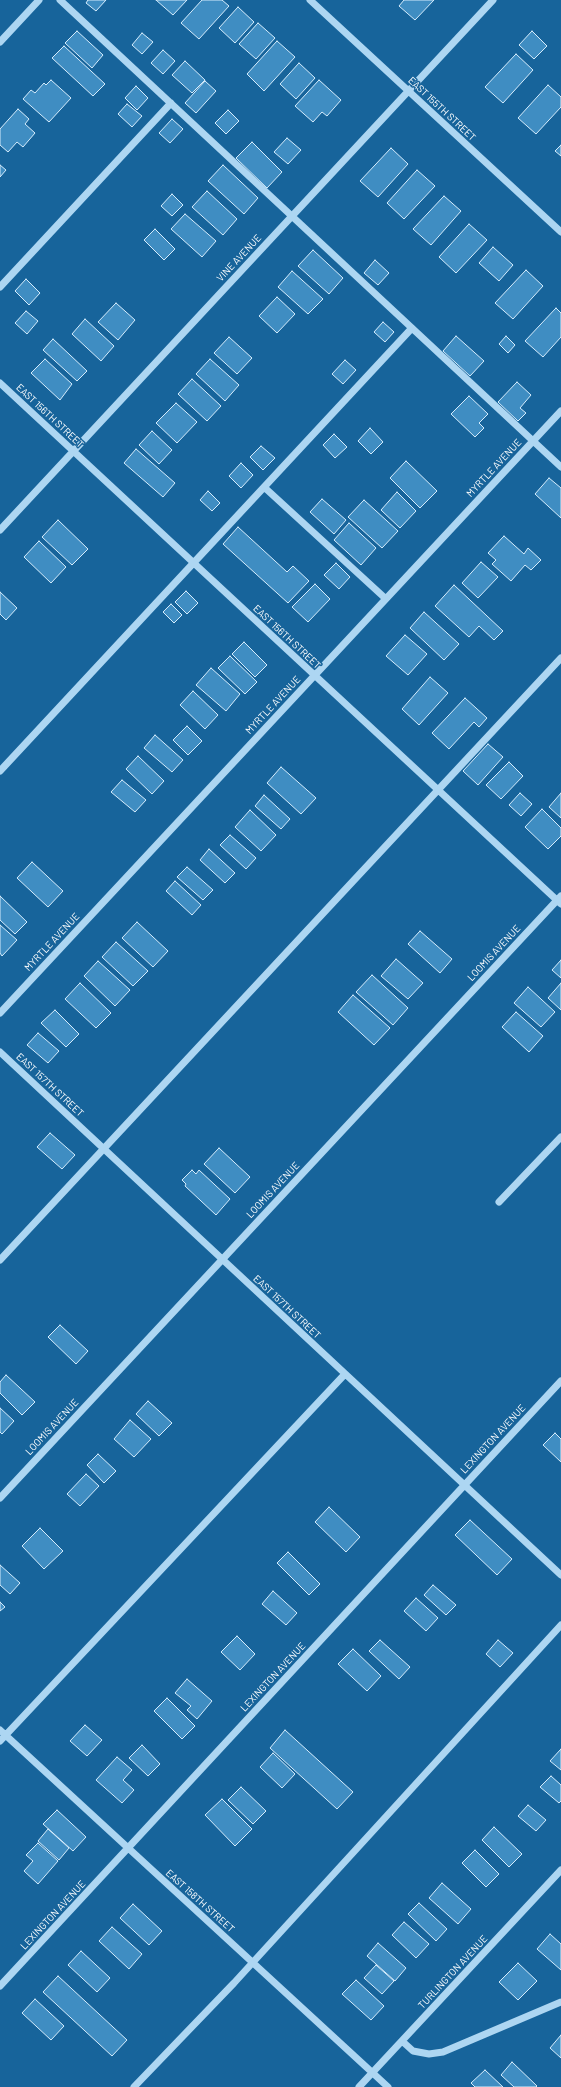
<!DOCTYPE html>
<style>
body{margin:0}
canvas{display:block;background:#17649b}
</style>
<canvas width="561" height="2087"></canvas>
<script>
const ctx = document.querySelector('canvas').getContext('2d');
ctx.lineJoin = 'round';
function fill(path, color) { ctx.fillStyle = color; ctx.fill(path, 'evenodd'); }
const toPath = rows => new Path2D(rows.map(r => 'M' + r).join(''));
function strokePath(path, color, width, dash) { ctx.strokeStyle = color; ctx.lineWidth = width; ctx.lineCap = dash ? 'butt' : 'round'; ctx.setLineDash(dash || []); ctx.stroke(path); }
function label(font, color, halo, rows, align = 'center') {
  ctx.font = font + ' Barlow,sans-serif'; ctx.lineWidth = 3; ctx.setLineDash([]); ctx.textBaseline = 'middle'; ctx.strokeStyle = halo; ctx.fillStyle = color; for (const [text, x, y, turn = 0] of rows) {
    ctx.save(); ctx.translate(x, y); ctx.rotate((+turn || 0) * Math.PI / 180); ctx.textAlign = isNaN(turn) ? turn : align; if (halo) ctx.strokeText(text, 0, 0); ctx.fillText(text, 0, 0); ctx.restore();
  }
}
const building = toPath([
 [88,0,106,0,96,11,86,3,88,0],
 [156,0,187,0,173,15,156,0],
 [202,0,222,0,229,6,199,39,181,23,202,0],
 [404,0,434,0,415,20,399,6,404,0],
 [238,7,254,22,235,43,219,28,238,7],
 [258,23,275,38,256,59,239,44,258,23],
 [77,31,103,55,92,68,65,43,77,31],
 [532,31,547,46,534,59,519,45,532,31],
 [142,33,153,42,142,54,132,45,142,33],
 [277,41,295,57,264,91,247,74,277,41],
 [64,46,105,84,93,96,52,58,64,46],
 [163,50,175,61,163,74,151,63,163,50],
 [516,54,533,70,503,103,485,87,516,54],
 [185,61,205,80,192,93,172,75,185,61],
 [299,63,315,78,296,99,280,84,299,63],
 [51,80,71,98,49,122,23,99,31,90,35,93,44,83,46,85,51,80],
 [319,80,341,100,327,116,322,112,313,122,295,106,319,80],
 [205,81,216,91,196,113,185,103,205,81],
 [548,85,561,97,561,107,536,134,518,118,548,85],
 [136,86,148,98,137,110,125,98,136,86],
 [127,104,142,116,132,127,118,114,127,104],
 [18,109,29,119,25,124,35,133,23,147,17,142,8,152,0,145,0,129,18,109],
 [228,110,239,121,226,134,215,123,228,110],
 [172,119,183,129,170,143,159,133,172,119],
 [287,138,301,150,288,164,274,152,287,138],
 [252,142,282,172,267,188,236,158,252,142],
 [561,145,561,156,555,151,561,145],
 [391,148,408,164,378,197,360,181,391,148],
 [0,165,6,170,0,177,0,165],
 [223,165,258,198,244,214,208,181,223,165],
 [417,170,435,186,404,219,387,203,417,170],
 [207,191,237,219,223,235,192,207,207,191],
 [172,194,183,205,172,216,161,206,172,194],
 [444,196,461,211,431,245,413,229,444,196],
 [185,214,216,241,202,257,171,229,185,214],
 [469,224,487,240,456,273,439,257,469,224],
 [155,229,175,249,164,260,144,240,155,229],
 [493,247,513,265,499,281,479,263,493,247],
 [313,250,343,278,329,294,298,266,313,250],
 [375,260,389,273,378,285,364,273,375,260],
 [526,270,543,286,513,319,495,303,526,270],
 [292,271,323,299,308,314,278,287,292,271],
 [26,279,40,293,29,305,15,291,26,279],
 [277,297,295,314,277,333,259,316,277,297],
 [116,303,135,320,118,340,98,322,116,303],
 [556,308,561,313,561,337,543,357,525,341,556,308],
 [26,311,38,321,27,334,15,323,26,311],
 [85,319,114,346,101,361,72,334,85,319],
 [383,322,394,332,385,342,374,332,383,322],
 [456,336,484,361,470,376,443,351,456,336],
 [506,336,515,345,508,353,499,344,506,336],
 [229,337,252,358,237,374,214,353,229,337],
 [53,339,87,371,77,381,43,350,53,339],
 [45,359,72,384,60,400,31,373,45,359],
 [210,359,239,385,225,401,196,374,210,359],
 [345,360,356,370,343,384,332,374,345,360],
 [192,379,221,406,207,421,178,394,192,379],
 [517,382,531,395,520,408,526,413,518,421,498,402,517,382],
 [469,396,488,414,479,423,484,428,475,437,451,414,469,396],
 [176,403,197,422,177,443,156,423,176,403],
 [370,428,383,442,371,454,358,441,370,428],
 [152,431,172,450,159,464,139,445,152,431],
 [334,434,347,447,335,458,323,445,334,434],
 [261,446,275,458,263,470,250,457,261,446],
 [136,449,175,483,163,497,124,463,136,449],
 [406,461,437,491,420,508,390,478,406,461],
 [241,463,253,475,241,488,229,476,241,463],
 [549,478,561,488,561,518,535,494,549,478],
 [208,491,220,503,212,511,200,500,208,491],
 [397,492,416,511,400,528,381,510,397,492],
 [322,499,346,520,334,534,310,512,322,499],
 [364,500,398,531,382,548,348,517,364,500],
 [58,520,88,549,72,565,42,537,58,520],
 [349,523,376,548,361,565,334,540,349,523],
 [238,527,287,572,293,566,309,581,288,603,223,544,238,527],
 [504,536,524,554,528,548,541,560,531,570,525,565,511,581,492,564,496,560,488,553,504,536],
 [39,541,66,567,51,583,24,557,39,541],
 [481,562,498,577,478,598,462,583,481,562],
 [336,563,350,577,339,589,324,575,336,563],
 [315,584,330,599,308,622,292,607,315,584],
 [454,585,503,631,494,640,479,626,469,637,435,606,454,585],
 [186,591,198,603,187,614,175,602,186,591],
 [0,592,17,608,6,620,0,614,0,592],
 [171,604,182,615,174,623,163,612,171,604],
 [424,612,459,644,444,660,410,628,424,612],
 [405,635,427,654,408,675,386,656,405,635],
 [244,642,267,665,255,677,232,654,244,642],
 [230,656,257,682,245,694,218,668,230,656],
 [211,668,240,694,226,711,196,685,211,668],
 [430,677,448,693,419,725,402,709,430,677],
 [193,691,218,715,205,729,180,705,193,691],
 [465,698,487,718,479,727,474,722,449,749,432,733,465,698],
 [187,726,202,741,188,755,173,740,187,726],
 [155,735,183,760,172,772,144,748,155,735],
 [488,744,503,757,478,785,463,771,488,744],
 [138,756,164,781,152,794,126,769,138,756],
 [509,762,523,776,501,799,486,785,509,762],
 [281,767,316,798,301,814,267,783,281,767],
 [122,780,146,800,135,812,111,792,122,780],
 [520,793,532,804,521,816,509,805,520,793],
 [561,793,561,818,549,807,561,793],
 [264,795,290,819,281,829,255,806,264,795],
 [542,809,561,828,561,836,548,849,525,827,542,809],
 [250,810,276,835,261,851,235,827,250,810],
 [230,835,256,858,246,869,220,845,230,835],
 [209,849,235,873,225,883,200,860,209,849],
 [32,862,63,891,48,907,17,878,32,862],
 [187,867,213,890,203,900,177,877,187,867],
 [175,881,201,905,192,915,166,891,175,881],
 [0,896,27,922,15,934,0,920,0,896],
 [137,922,168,951,153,967,122,938,137,922],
 [0,925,17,940,2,956,0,953,0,925],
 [420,931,452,959,440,973,408,944,420,931],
 [116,942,148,971,133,986,102,957,116,942],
 [396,959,423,983,408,999,381,976,396,959],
 [561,960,561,978,552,970,561,960],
 [98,961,130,990,115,1006,84,976,98,961],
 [372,975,408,1008,393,1025,356,992,372,975],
 [80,983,111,1013,96,1028,65,999,80,983],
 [561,983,561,1010,548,998,561,983],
 [528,987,555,1012,541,1027,514,1003,528,987],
 [353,995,390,1028,374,1045,338,1012,353,995],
 [55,1010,79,1034,66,1047,41,1023,55,1010],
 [516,1012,543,1036,529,1052,502,1027,516,1012],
 [38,1033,59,1051,48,1063,27,1045,38,1033],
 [50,1133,75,1155,62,1169,37,1147,50,1133],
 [219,1148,250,1177,235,1193,204,1164,219,1148],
 [192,1170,196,1174,199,1170,230,1199,216,1215,185,1186,186,1184,182,1180,192,1170],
 [60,1325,88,1351,76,1364,48,1337,60,1325],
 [6,1375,35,1402,22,1415,0,1393,0,1382,6,1375],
 [148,1401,172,1423,159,1436,136,1414,148,1401],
 [0,1408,14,1421,2,1434,0,1432,0,1408],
 [130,1420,151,1439,134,1457,114,1439,130,1420],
 [555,1433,561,1439,561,1462,543,1445,555,1433],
 [98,1454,116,1471,104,1483,87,1465,98,1454],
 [86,1474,99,1486,80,1506,67,1494,86,1474],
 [329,1507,360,1537,346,1552,315,1522,329,1507],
 [470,1520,512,1559,497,1575,455,1535,470,1520],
 [40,1528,63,1551,44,1569,22,1546,40,1528],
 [288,1552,320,1584,309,1595,277,1563,288,1552],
 [0,1565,20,1583,10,1594,0,1585,0,1565],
 [433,1585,456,1605,446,1615,424,1595,433,1585],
 [273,1591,297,1613,286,1625,262,1604,273,1591],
 [416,1598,438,1618,426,1631,404,1611,416,1598],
 [0,1602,5,1607,0,1611,0,1602],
 [237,1636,255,1654,240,1670,221,1652,237,1636],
 [380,1640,410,1667,399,1679,369,1651,380,1640],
 [498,1640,513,1653,500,1667,486,1654,498,1640],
 [353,1649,381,1676,367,1691,338,1664,353,1649],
 [187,1679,212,1701,197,1719,187,1710,191,1706,175,1693,187,1679],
 [167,1698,195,1726,182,1739,154,1711,167,1698],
 [85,1725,102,1740,87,1756,70,1741,85,1725],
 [285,1730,353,1792,337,1809,270,1748,285,1730],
 [142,1745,160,1764,148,1776,129,1758,142,1745],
 [561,1749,561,1770,550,1761,561,1749],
 [273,1753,295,1774,282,1788,260,1767,273,1753],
 [117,1757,132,1770,123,1780,134,1790,122,1803,96,1780,117,1757],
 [551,1776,561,1785,561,1801,559,1803,540,1787,551,1776],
 [241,1787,266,1811,253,1824,228,1800,241,1787],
 [222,1799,252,1829,235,1846,205,1815,222,1799],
 [528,1805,546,1820,536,1831,518,1816,528,1805],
 [57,1810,86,1837,73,1851,43,1824,57,1810],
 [494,1827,522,1854,509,1867,482,1840,494,1827],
 [48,1829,69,1848,59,1860,38,1841,48,1829],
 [38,1843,58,1861,38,1884,24,1871,33,1861,26,1855,38,1843],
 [475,1850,499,1874,486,1887,462,1863,475,1850],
 [442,1883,471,1909,458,1924,429,1898,442,1883],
 [419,1903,447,1929,436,1941,408,1914,419,1903],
 [133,1904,162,1931,149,1945,120,1918,133,1904],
 [404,1922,429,1944,416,1958,392,1935,404,1922],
 [112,1927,142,1954,129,1969,99,1941,112,1927],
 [550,1934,561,1944,561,1970,537,1949,550,1934],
 [378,1943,406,1968,395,1981,367,1956,378,1943],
 [81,1951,110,1978,97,1992,68,1965,81,1951],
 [518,1963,537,1981,518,2000,499,1982,518,1963],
 [376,1965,394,1981,382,1994,364,1978,376,1965],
 [58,1976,127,2040,112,2056,43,1992,58,1976],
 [356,1980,384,2006,371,2020,342,1994,356,1980],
 [35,1999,64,2026,51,2040,22,2013,35,1999],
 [561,2035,561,2058,550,2048,561,2035],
 [512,2062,537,2086,536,2087,514,2087,501,2075,512,2062],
 [485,2070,503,2087,475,2087,471,2083,485,2070]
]);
const minor = toPath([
 [60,0,561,467],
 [310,0,561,232],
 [0,42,39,0],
 [0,287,171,103],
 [0,383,561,904],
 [264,487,386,599],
 [0,530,493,0],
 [0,771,412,328],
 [0,1013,561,411],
 [0,1052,561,1575],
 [499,1202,561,1137],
 [0,1260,561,658],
 [0,1498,561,896],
 [0,1730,388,2087],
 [0,1741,345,1374],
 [0,1986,561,1381],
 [402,2041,413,2051,429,2054,443,2052,561,2002],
 [134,2087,234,1983,561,1625],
 [359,2087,561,1870]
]);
const streetNames = [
 ["EAST 155TH STREET",442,109,43],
 ["VINE AVENUE",239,258,-47],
 ["EAST 156TH STREET",50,416,43],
 ["MYRTLE AVENUE",494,468,-47],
 ["EAST 156TH STREET",287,637,43],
 ["MYRTLE AVENUE",273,705,-47],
 ["MYRTLE AVENUE",52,942,-47],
 ["LOOMIS AVENUE",494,953,-47],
 ["EAST 157TH STREET",50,1085,43],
 ["LOOMIS AVENUE",273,1190,-47],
 ["EAST 157TH STREET",287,1307,43],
 ["LOOMIS AVENUE",52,1427,-47],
 ["LEXINGTON AVENUE",493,1439,-47],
 ["LEXINGTON AVENUE",273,1677,-47],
 ["EAST 158TH STREET",200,1901,42],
 ["LEXINGTON AVENUE",53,1915,-47],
 ["TURLINGTON AVENUE",453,1972,-47]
];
fill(building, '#3f8dc2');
strokePath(building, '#d5ecfc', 1);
strokePath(minor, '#add6f2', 7);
label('10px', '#fff', '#17649b', streetNames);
</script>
